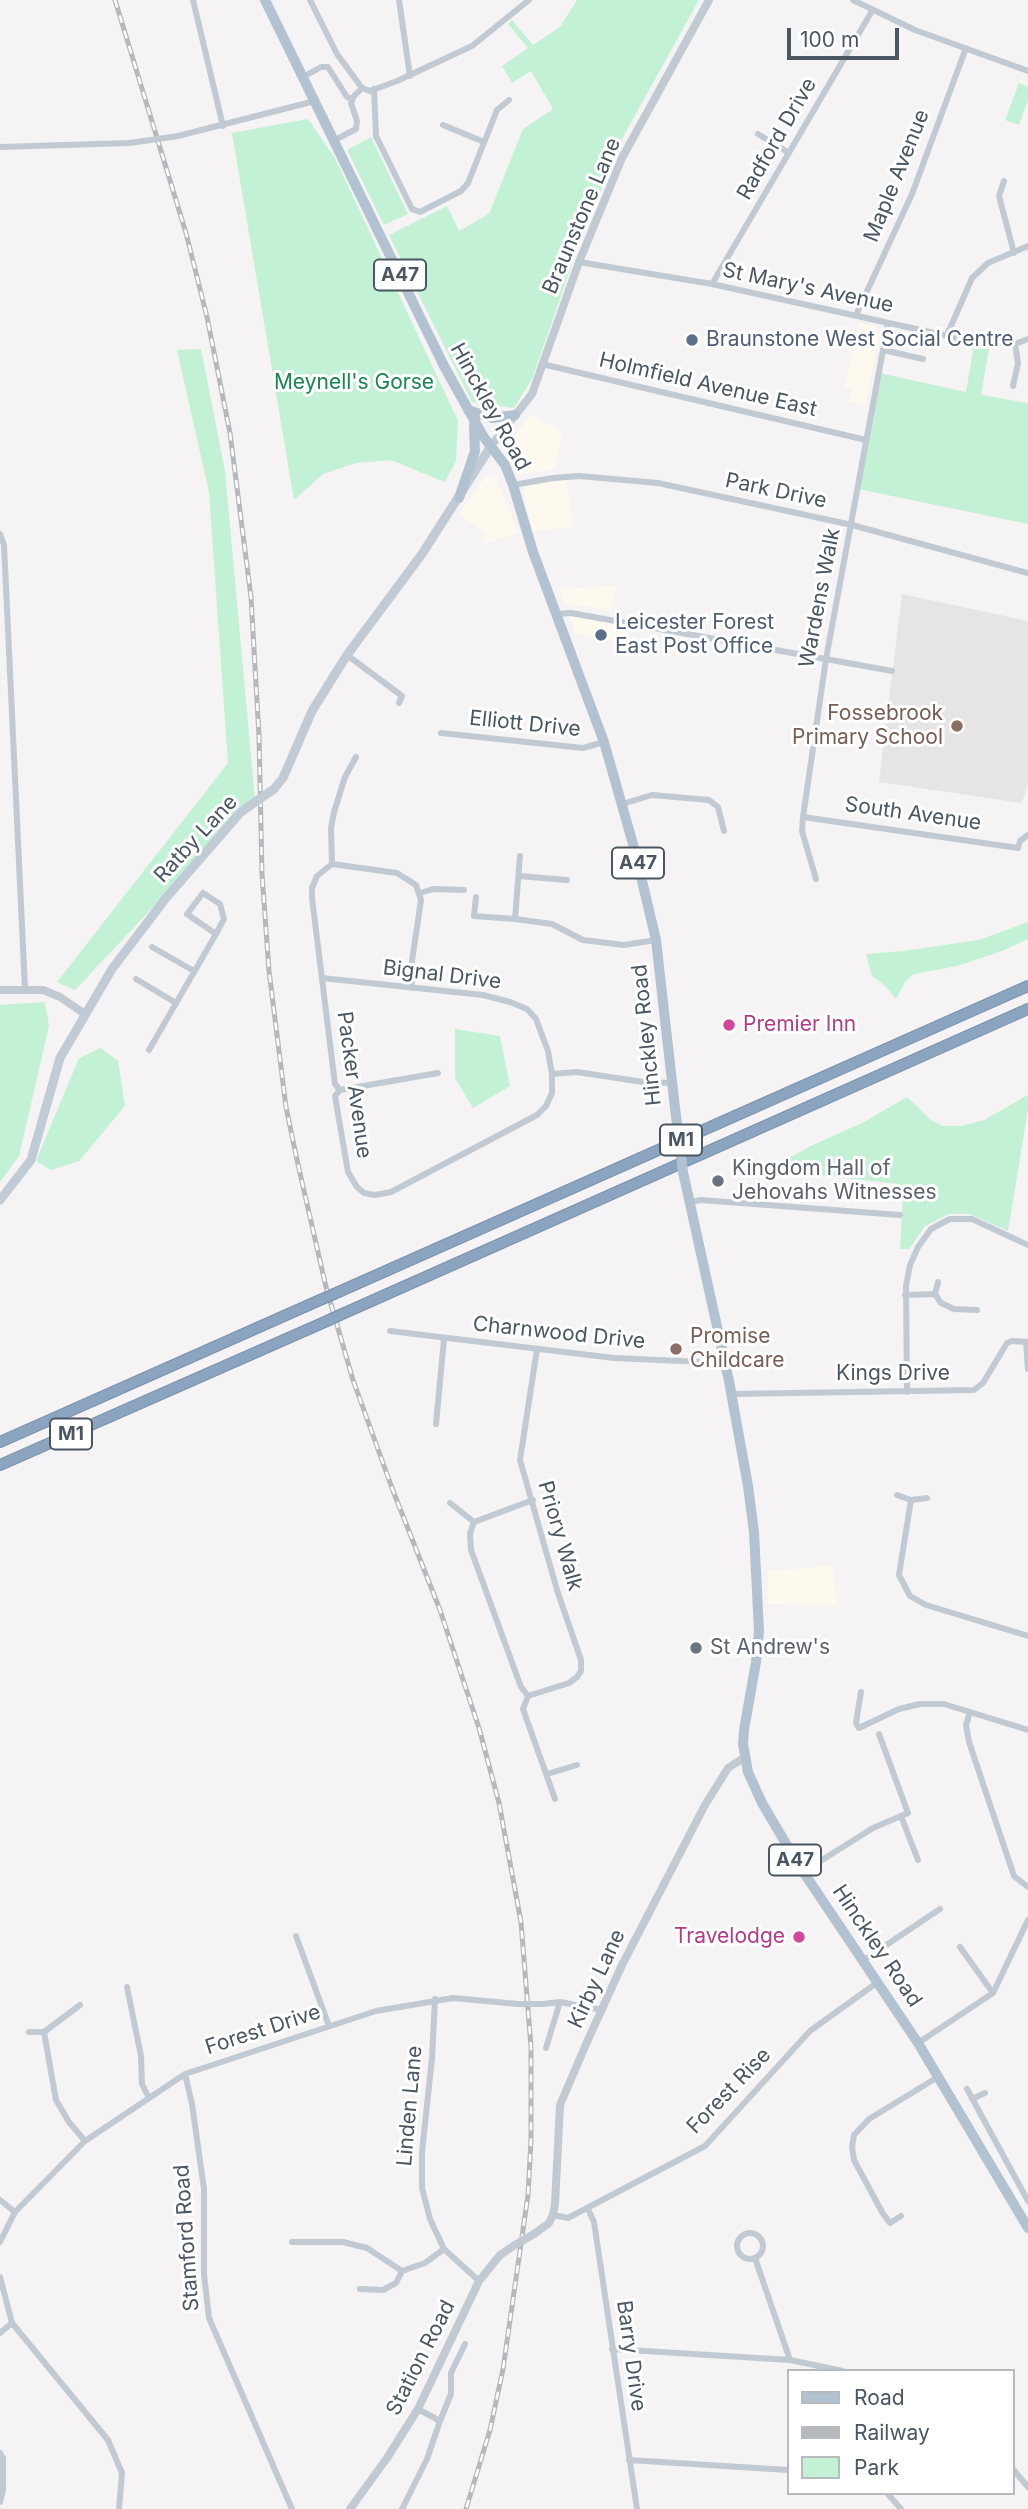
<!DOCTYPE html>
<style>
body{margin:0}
#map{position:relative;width:1028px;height:2509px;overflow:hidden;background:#f5f3f3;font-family:Inter,sans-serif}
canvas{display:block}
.legend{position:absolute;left:787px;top:2369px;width:228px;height:126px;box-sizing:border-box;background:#fff;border:2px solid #b7bbc0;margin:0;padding:9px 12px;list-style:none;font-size:21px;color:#4a5661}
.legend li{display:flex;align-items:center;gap:14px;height:35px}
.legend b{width:35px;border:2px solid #b7bbc0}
.scale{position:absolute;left:787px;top:28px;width:112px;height:32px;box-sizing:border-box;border:4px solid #4a5661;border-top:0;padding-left:9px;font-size:21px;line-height:24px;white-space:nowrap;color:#4a5661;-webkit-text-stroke:5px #fff;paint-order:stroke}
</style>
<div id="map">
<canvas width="1028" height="2509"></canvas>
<ul class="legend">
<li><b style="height:9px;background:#b3c2d1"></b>Road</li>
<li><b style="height:9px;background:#b5b8bd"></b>Railway</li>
<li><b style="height:19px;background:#c3f1d5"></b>Park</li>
</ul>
<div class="scale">100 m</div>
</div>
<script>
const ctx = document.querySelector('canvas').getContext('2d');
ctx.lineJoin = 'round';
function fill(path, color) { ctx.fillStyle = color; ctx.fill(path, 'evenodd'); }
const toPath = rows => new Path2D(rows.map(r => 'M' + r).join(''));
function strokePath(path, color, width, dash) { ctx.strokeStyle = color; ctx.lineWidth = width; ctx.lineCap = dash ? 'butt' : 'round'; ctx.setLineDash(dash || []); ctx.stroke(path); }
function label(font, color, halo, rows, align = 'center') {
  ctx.font = font + ' Inter,sans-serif'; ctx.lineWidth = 6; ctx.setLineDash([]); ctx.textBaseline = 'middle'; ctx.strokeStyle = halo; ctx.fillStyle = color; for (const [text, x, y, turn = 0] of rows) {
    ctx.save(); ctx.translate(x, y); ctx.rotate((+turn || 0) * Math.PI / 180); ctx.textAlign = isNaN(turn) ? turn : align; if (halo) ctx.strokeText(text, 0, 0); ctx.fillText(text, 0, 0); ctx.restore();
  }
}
const commercial = toPath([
 [859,323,876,326,880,331,865,405,849,402,852,389,844,388],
 [531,414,562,432,555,469,521,474,510,452,513,439],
 [487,475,497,479,518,533,483,544,485,532,458,514],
 [566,480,573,526,533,532,523,491,524,487],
 [617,586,611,611,564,603,559,589],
 [569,616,628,626,625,643,575,634],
 [833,1566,837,1605,768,1604,768,1571]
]);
const education = toPath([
 [902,594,1028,621,1028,783,1022,803,879,782]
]);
const green = toPath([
 [577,0,699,0,623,137,578,247,532,379,514,408,472,402,389,235,447,206,459,231,489,214,523,129,553,109,531,71,512,83,502,66,528,48,508,24,512,20,533,45,560,27],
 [1019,83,1028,87,1028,100,1019,125,1005,120],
 [308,119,335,158,458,421,456,461,445,482,391,460,356,463,323,474,294,500,232,133],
 [371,137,408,214,384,225,347,150],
 [966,340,990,343,981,395,1028,403,1028,524,858,489,879,373,966,392,973,351],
 [201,349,225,471,255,799,75,990,57,982,228,763,209,492,177,350],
 [1028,922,1028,939,1002,951,957,966,914,974,905,982,896,999,885,986,872,976,866,954,903,951,979,940],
 [45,1002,49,1026,19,1156,0,1182,0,1005],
 [455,1029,500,1036,510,1086,473,1108,455,1078],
 [101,1048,118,1061,125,1106,79,1161,51,1170,36,1161,79,1058],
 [1028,1095,1028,1109,1008,1231,970,1214,949,1214,925,1226,909,1249,900,1249,903,1195,898,1184,802,1173,772,1167,811,1146,862,1123,907,1097,931,1120,943,1126,962,1126,984,1120]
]);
const minor = toPath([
 [193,0,223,126],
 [310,0,337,54,362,88],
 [399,0,410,76],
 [853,0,915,30,1028,71],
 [303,77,321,67,328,67,347,97,352,99],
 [362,88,370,91,397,81,472,46,529,0],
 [374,89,376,136,412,209,420,212,461,191,468,183,497,110,509,100],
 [443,125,484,142],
 [758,134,789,153],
 [178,136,315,101],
 [333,141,356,129,357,121,351,103,354,96,362,88],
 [0,147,130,143],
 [1004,181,999,196,1014,253],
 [579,262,712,284,966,340,1015,344,1028,339],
 [712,284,872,11],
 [856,315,912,194,966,48],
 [947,335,972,278,988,263,1028,246],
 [883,350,923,359],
 [542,364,866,440],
 [1013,386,1018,363,1015,344],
 [513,485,553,478,579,476,658,483,852,525,1028,573],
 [0,534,4,545,25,989],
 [556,614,571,613,892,671],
 [347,655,402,696,399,703],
 [441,733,583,748,604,742],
 [356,757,345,777,334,812,331,828,332,864,317,876,312,888,312,898,335,1084,340,1090,335,1096,348,1172,357,1187,364,1193,375,1195,391,1192,537,1115,546,1106,552,1093,552,1074,577,1072,643,1082,673,1083],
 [622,804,652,795,709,800,718,807,724,831],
 [803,817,1018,848,1020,841,1028,835],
 [520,856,515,919,552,924,583,940,624,945,656,940],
 [332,864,397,873,416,885,421,900,411,968,412,988],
 [519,876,567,880],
 [816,879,802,831,803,817,826,659,888,323],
 [420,893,433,889,464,890],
 [476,897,474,916,515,919],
 [152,947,194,971],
 [322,978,483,995,510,1002,527,1009,536,1019,548,1051,552,1074],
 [136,979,176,1003],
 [149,1050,216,934,187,914,203,893,220,904,224,919,216,934],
 [340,1090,438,1073],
 [690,1202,701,1200,900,1215],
 [935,1294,938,1282],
 [905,1295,935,1294,941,1303,954,1309,977,1310],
 [390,1331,614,1358,725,1363],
 [1026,1342,1028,1369],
 [907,1392,906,1286,910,1265,918,1247,931,1229,950,1219,972,1219,1028,1245],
 [732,1394,974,1390,983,1383,1007,1343,1012,1341,1028,1342],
 [436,1424,444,1339],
 [897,1495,911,1500,927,1498],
 [911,1500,899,1575,910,1596,926,1605,1028,1636],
 [450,1503,474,1522],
 [861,1692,856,1723,859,1728,899,1709,920,1704,944,1704,1028,1730],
 [528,1696,569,1683,577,1677,581,1671,581,1660,557,1590,520,1460,537,1349],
 [528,1696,521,1687,471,1550,470,1534,474,1522,533,1500],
 [528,1696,523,1709,555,1799],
 [970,1712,966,1725,969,1742,1014,1876,1028,1887],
 [547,1774,577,1765],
 [901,1816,918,1860],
 [803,1872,873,1828,908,1813,879,1734],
 [296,1936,329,2026],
 [960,1947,993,1993],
 [864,1960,940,1909],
 [127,1987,141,2056,142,2084,149,2098],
 [435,1999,432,2058,422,2152,422,2188,430,2219,444,2249,479,2281],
 [543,2004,560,2002,602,2010],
 [80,2005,44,2032,56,2100,69,2122,85,2141],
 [29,2032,44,2032],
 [918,2043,993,1993,1028,1920],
 [546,2048,560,2002],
 [185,2074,192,2104,204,2189,204,2274,209,2318,292,2509],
 [967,2089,1028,2201],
 [972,2099,985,2093],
 [0,2200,15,2212],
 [588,2209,594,2222,637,2509],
 [553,2215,568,2218,705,2146,810,2031,878,1982],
 [901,2216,890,2223,882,2212,854,2160,852,2147,854,2135,869,2119,938,2077],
 '737 2246a13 13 0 1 1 26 0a13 13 0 1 1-26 0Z',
 [0,2242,15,2212,85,2141,185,2074,376,2011,453,1998,518,2004],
 [292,2242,343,2242,367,2248,402,2271],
 [755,2258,790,2360],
 [0,2277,12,2323,108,2440,122,2473,119,2509],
 [360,2289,383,2290,396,2283,402,2271,425,2263,444,2249],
 [0,2333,12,2323],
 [612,2349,790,2360,843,2371],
 [440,2421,451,2394,451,2373,465,2344],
 [0,2453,3,2458,3,2490,0,2502],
 [629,2460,788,2470],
 [1012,2468,1028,2487],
 [887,2493,901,2509],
 [402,2509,427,2459,440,2421,418,2409]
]);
const tertiary = toPath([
 [491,446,532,394,579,262,622,158,709,0],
 [0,990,43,990,60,997,85,1014],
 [534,2234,549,2223,553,2215,555,2204,560,2105,587,2042,622,1965,705,1805,728,1768,745,1757],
 [350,2509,387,2458,418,2409,479,2281,500,2255,515,2245]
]);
const secondary = toPath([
 [274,789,283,778,312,711,347,655,422,554,491,446],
 [0,1200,31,1160,60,1058,112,969,166,898,240,813,248,807]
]);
const primary = toPath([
 [265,0,444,366,483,436,505,465,513,485,533,552,604,742,635,851,656,940,675,1108],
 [468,410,492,418,515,415],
 [459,498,475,451,474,425],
 [683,1172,729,1381,748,1486,754,1532,759,1631,756,1662,744,1730,743,1744,748,1772,762,1803,798,1864,918,2043,1028,2228]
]);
const motorway = toPath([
 [334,1294,1028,986],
 [340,1315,1028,1009],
 [0,1442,320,1300],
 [0,1465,327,1321]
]);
const rail = toPath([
 [115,0,186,233,207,317,230,433,251,597,259,736,262,874,269,971,286,1107,297,1160,326,1287,353,1380,392,1488,440,1610,479,1728,499,1803,521,1922,531,2047,531,2140,528,2195,503,2369,490,2430,466,2509]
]);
const minorBridge = toPath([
 [130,143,178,136],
 [518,2004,543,2004]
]);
const tertiaryBridge = toPath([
 [515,2245,534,2234]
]);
const secondaryBridge = toPath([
 [248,807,274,789]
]);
const primaryBridge = toPath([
 [675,1108,683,1172]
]);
const motorwayBridge = toPath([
 [320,1300,334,1294],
 [327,1321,340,1315]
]);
const markers = [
 [692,340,7,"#5c6f8a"],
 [601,635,7,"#5c6f8a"],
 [957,726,7,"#8d6e63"],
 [729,1025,7,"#d1479c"],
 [718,1181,7,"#6b7280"],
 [676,1349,7,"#8d6e63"],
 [696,1648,7,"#6b7280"],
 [799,1937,7,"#d1479c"]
];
const shields = [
 [400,275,52],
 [638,863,52],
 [681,1140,42],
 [71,1434,42],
 [795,1860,52]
];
const shieldNames = [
 ["A47",400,275],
 ["A47",638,863],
 ["M1",681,1140],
 ["M1",71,1434],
 ["A47",795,1860]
];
const streetNames = [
 ["Radford Drive",777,139,-60],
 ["Maple Avenue",897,176,-68],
 ["Braunstone Lane",582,216,-67],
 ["St Mary's Avenue",808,288,12],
 ["Holmfield Avenue East",708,385,13],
 ["Hinckley Road",490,407,61],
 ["Park Drive",776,491,12],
 ["Wardens Walk",820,598,-79],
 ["Elliott Drive",525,724,6],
 ["South Avenue",913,814,8],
 ["Ratby Lane",196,839,-47],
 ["Bignal Drive",442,975,7],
 ["Hinckley Road",647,1035,-96],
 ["Packer Avenue",354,1085,82],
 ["Charnwood Drive",559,1333,6],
 ["Kings Drive",893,1374],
 ["Priory Walk",560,1536,74],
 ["Hinckley Road",877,1946,56],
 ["Kirby Lane",597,1979,-65],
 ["Forest Drive",263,2030,-18],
 ["Forest Rise",729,2091,-46],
 ["Linden Lane",410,2106,-85],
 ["Stamford Road",187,2238,-94],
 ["Barry Drive",631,2356,82],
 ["Station Road",421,2358,-63]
];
const serviceNames = [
 ["Braunstone West Social Centre",706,340],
 ["Leicester Forest",615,623],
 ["East Post Office",615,647]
];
const parkNames = [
 ["Meynell's Gorse",354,383]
];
const educationNames = [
 ["Fossebrook",943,714],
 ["Primary School",943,738],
 ["Promise",690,1337,"left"],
 ["Childcare",690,1361,"left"]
];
const hotelNames = [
 ["Premier Inn",743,1025],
 ["Travelodge",785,1937,"right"]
];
const worshipNames = [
 ["Kingdom Hall of",732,1169],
 ["Jehovahs Witnesses",732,1193],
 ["St Andrew's",710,1648]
];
fill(commercial, '#fdf9ef');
fill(education, '#e6e4e5');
fill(green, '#c3f1d5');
strokePath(motorway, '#7690ad', 12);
strokePath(minor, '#c1cad2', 6);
strokePath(tertiary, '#c1cad2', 8);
strokePath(secondary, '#c1cbd6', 9);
strokePath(primary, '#b3c2d1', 10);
strokePath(motorway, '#8ba5c1', 10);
strokePath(rail, '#b5b8bd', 5);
strokePath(rail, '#fff', 2.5, [8]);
strokePath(motorwayBridge, '#7690ad', 12, []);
strokePath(minorBridge, '#c1cad2', 6);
strokePath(tertiaryBridge, '#c1cad2', 8);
strokePath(secondaryBridge, '#c1cbd6', 9);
strokePath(primaryBridge, '#b3c2d1', 10);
strokePath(motorwayBridge, '#8ba5c1', 10);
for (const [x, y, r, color] of markers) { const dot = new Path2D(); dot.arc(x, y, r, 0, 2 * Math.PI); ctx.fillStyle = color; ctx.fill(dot); strokePath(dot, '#fff', 2.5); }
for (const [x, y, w] of shields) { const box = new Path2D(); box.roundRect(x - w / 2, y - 15.5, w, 31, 5); ctx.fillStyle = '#fff'; ctx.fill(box); strokePath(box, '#4a5661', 2); }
label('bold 19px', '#4a5661', null, shieldNames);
label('21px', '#4a5661', '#fff', streetNames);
label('21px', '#4e5e75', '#fff', serviceNames, 'left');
label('21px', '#17864f', '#fff', parkNames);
label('21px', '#785e54', '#fff', educationNames, 'right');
label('21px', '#b23c85', '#fff', hotelNames, 'left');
label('21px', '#5b616d', '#fff', worshipNames, 'left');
</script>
